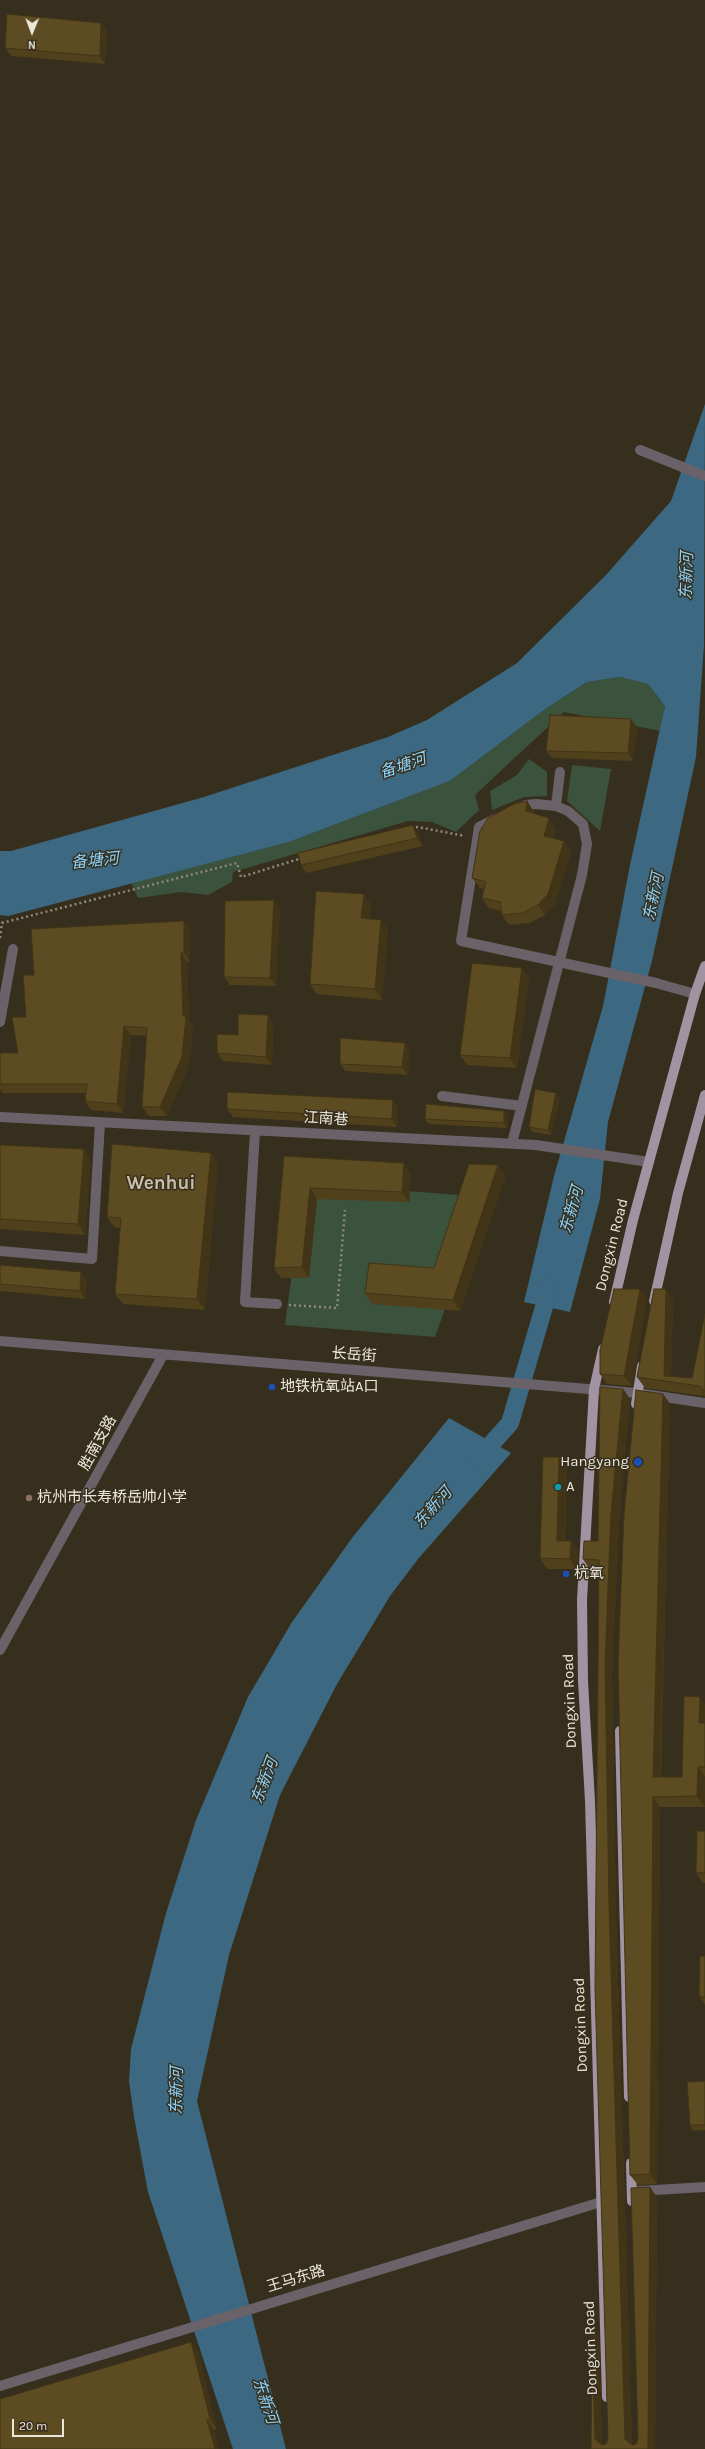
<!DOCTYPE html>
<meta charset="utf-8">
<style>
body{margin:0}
#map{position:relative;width:705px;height:2449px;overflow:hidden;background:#372f1d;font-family:Karla,sans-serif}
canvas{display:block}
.north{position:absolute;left:12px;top:12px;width:40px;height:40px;-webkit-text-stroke:3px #372f1d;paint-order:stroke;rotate:181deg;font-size:11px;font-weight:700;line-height:16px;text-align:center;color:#ece7db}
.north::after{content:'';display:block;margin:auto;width:14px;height:18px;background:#ece7db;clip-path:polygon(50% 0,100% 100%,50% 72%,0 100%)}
.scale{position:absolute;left:12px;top:2419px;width:52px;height:18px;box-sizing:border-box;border:2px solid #ece7db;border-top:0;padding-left:5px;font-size:12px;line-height:14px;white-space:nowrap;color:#ece7db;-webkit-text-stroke:3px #372f1d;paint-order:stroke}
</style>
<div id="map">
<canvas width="705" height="2449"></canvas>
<div class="north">N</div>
<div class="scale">20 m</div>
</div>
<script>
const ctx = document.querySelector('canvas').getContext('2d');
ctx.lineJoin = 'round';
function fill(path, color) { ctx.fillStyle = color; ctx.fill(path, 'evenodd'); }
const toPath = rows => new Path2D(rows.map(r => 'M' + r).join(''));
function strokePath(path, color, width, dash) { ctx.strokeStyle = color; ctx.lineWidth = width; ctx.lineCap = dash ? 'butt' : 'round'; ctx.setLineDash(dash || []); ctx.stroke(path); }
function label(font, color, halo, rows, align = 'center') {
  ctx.font = font + ' Karla,"Noto Sans SC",sans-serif'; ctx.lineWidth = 3; ctx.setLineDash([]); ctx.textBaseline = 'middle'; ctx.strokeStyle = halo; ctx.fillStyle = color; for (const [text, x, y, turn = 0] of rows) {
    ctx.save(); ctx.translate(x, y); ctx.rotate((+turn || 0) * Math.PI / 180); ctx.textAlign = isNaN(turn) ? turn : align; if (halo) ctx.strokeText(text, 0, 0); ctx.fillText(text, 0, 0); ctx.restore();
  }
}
const green = toPath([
 [620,677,648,684,665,706,660,731,564,712,475,795,479,810,456,832,432,822,408,821,233,872,232,882,208,895,181,892,138,898,131,883,289,842,450,781,544,710,587,682],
 [529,759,547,772,547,796,524,797,492,810,490,791,517,775],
 [572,765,611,769,600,831,567,801],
 [304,1183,485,1197,435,1337,285,1325]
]);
const water = toPath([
 [705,404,704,645,696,757,652,961,608,1122,600,1199,570,1312,524,1302,554,1176,603,1006,630,865,665,706,648,684,620,677,587,682,544,710,450,781,289,842,8,916,0,915,0,851,11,851,204,797,388,737,427,720,517,663,606,575,671,501],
 [449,1418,511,1453,418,1559,390,1596,337,1684,280,1795,229,1955,197,2101,286,2449,233,2449,148,2192,134,2117,129,2081,131,2049,166,1913,196,1820,248,1697,292,1622,352,1538]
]);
const canal = toPath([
 [476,1461,510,1423,551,1283]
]);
const path = toPath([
 [411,828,418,827,465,836],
 [0,938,2,923,237,863,241,877,302,858],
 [289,1305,337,1308,345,1210]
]);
const minor = toPath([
 [640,450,705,476],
 [556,806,560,772],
 [495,819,479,827,461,941,656,983,695,994],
 [0,1022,13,949],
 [442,1096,522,1106],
 [0,1117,536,1145,649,1162],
 [255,1131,245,1302,277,1304],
 [512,1143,582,875,587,844,583,824,568,811,556,806,536,804,526,805,517,809],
 [0,1251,92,1259,100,1123],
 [0,1341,637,1393,705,1403],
 [0,1650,163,1355],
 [639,2191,705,2187],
 [0,2386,601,2202]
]);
const major = toPath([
 [654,1301,678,1193,705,1095],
 [614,1302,633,1220,695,994,705,966],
 [603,1349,594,1389,582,1600,583,1681,590,1801,607,2397],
 [636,1404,642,1366],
 [620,1731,629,2097],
 [631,2163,632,2201]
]);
const wall = toPath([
 [107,30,105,64,11,56,5,48],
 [637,727,633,761,552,758,546,751],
 [527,801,534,812,534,814,556,829,553,838,571,852,555,904,545,915,530,923,509,925,502,915,501,911,489,908,482,898,484,889,480,888,472,878],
 [418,833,423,846,306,873,301,865],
 [274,900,280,908,276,986,230,985,224,977],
 [371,904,369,919,381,920,388,930,382,1000,317,994,310,984],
 [184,921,190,930,190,962,187,962,189,1021,193,1026,189,1066,167,1116,149,1116,142,1107,147,1036,131,1035,123,1113,91,1110,85,1101,86,1093,3,1093,0,1089,0,1053,18,1053,34,975],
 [522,968,529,978,517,1068,467,1065,460,1055],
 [268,1015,273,1023,272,1065,223,1061,217,1053,238,1035],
 [405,1043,410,1051,408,1075,345,1071,340,1064],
 [560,1098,551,1135,533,1132,529,1127],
 [393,1100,398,1108,397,1127,233,1117,227,1109],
 [504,1111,508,1116,507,1128,429,1124,425,1119],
 [0,1145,84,1149,91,1160,85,1235,0,1229],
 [211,1153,218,1163,205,1310,123,1304,115,1294,120,1228,114,1227,107,1217],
 [284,1156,411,1173,409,1202,317,1199,309,1278,281,1278,274,1268],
 [506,1175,460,1311,372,1304,365,1293,434,1268],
 [0,1265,87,1280,85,1299,0,1291],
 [640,1289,647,1299,632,1386,607,1384,600,1374],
 [673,1299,671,1376,692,1378,705,1314,705,1398,704,1396,645,1388,637,1377],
 [623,1389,630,1399,619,1523,612,1674,616,1915,632,2445,636,2444,638,2439,657,2197,655,2449,591,2449,592,2328,599,2339,602,2445,606,2444,608,2439,599,1570,590,1570,583,1559,598,1541],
 [663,1394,670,1404,661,1777,682,1777,705,1704,705,1807,660,1807,657,2184,638,2185,630,2175],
 [559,1457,567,1467,565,1541,571,1541,578,1551,577,1569,547,1569,540,1558],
 [705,1831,705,1883,703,1883,696,1873],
 [705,1956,705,2005,699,1996],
 [705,2081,705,2130,693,2131,690,2125],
 [191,2342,198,2352,217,2429,214,2430,219,2449,0,2449]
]);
const shadedWall = toPath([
 [101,23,107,30,105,64,100,56],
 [631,719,637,727,633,761,628,753],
 [527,801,534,812,534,821,526,811],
 [549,818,556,829,551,846,544,836],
 [413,825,418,833,423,846,417,838],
 [564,841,571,852,555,904,545,915,538,905],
 [364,894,371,904,368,928,361,918],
 [274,900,280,908,276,986,270,978],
 [381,920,388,930,382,1000,375,989],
 [184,921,190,930,190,962,184,953],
 [181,953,187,962,189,1021,193,1026,189,1066,167,1116,160,1107,183,1016],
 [522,968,529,978,517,1068,510,1058],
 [268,1015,273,1023,272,1065,266,1057],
 [124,1026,131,1035,123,1113,117,1104],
 [405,1043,410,1051,408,1075,402,1067],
 [556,1093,560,1098,551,1135,548,1130],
 [393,1100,398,1108,397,1127,392,1119],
 [504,1111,508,1116,507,1128,504,1123],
 [84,1149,91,1160,85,1235,78,1224],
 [211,1153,218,1163,205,1310,197,1299],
 [404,1163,411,1173,409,1202,402,1192],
 [498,1165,506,1175,460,1311,453,1300],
 [310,1188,317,1199,309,1278,302,1267],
 [81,1272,87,1280,85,1299,80,1291],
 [640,1289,647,1299,632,1386,624,1376],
 [666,1289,673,1299,671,1382,664,1376],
 [623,1389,630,1399,619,1523,612,1674,616,1915,632,2449,625,2439,609,1905,605,1664,611,1513],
 [663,1394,670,1404,660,1787,653,1777],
 [559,1457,567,1467,564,1551,557,1541],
 [571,1541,578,1551,577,1569,570,1559],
 [700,1697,705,1704,705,1732,699,1723],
 [698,1767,705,1777,705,1807,697,1796],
 [653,1797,660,1807,657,2184,650,2174],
 [650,2187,657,2197,655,2449,648,2449],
 [592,2328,599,2339,602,2449,595,2439],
 [191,2342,198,2352,217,2429,210,2419],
 [207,2420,214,2430,219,2449,215,2449]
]);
const building = toPath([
 [7,14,101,23,100,56,5,48,7,14],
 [550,715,631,719,628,753,546,751,550,715],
 [527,801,526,811,549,818,544,836,564,841,548,894,538,905,523,913,502,915,500,902,482,898,486,882,472,878,480,831,488,818,514,804,527,801],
 [413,825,417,838,301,865,298,853,413,825],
 [316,891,364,894,361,918,381,920,375,989,310,984,316,891],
 [274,900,270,978,224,977,225,901,274,900],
 [184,921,184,953,181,953,183,1016,186,1017,182,1057,160,1107,142,1107,147,1028,124,1026,117,1104,85,1101,87,1084,0,1084,0,1053,18,1053,12,1017,26,1017,23,975,34,975,31,929,184,921],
 [472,963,522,968,510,1058,460,1055,472,963],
 [238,1014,268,1015,266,1057,217,1053,217,1034,238,1035,238,1014],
 [340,1038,405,1043,402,1067,340,1064,340,1038],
 [535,1089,556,1093,548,1130,529,1127,535,1089],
 [227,1092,393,1100,392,1119,227,1109,227,1092],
 [426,1104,504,1111,504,1123,425,1119,426,1104],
 [112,1144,211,1153,197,1299,115,1294,121,1218,107,1217,112,1144],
 [0,1145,84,1149,78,1224,0,1219,0,1145],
 [284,1156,404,1163,402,1192,310,1188,302,1267,274,1268,284,1156],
 [469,1164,498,1165,453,1300,365,1293,369,1263,434,1268,469,1164],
 [0,1265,81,1272,80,1291,0,1284,0,1265],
 [614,1289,640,1289,624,1376,600,1374,600,1350,614,1289],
 [654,1289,666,1289,664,1376,692,1378,705,1314,705,1396,703,1396,704,1390,699,1386,637,1377,654,1289],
 [600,1387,623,1389,611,1513,605,1664,609,1905,625,2439,632,2445,636,2444,638,2439,631,2188,650,2187,648,2449,591,2449,592,2328,595,2439,602,2445,606,2444,608,2439,595,1988,599,1560,583,1559,584,1541,598,1541,600,1387],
 [636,1390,663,1394,653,1777,682,1777,684,1696,700,1697,699,1723,705,1723,705,1767,698,1767,697,1796,653,1797,650,2174,630,2175,618,1664,624,1514,636,1390],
 [543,1457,559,1457,557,1541,571,1541,570,1559,540,1558,543,1457],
 [697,1831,705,1831,705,1873,696,1873,697,1831],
 [700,1956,705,1956,705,1997,699,1996,700,1956],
 [705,2081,705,2125,690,2125,687,2082,705,2081],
 [191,2342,210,2419,207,2420,215,2449,0,2449,0,2399,191,2342]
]);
const markers = [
 [272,1387,4,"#1a4fb4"],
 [638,1462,5,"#1a4fb4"],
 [558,1487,4,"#0f9aa8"],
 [29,1498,4,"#8d6e63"],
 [566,1574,4,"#1a4fb4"]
];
const streetNames = [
 ["江南巷",326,1119,3],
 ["Dongxin Road",612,1245,-76],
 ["长岳街",354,1355,4],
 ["胜南支路",98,1443,-61],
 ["Dongxin Road",570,1701,-92],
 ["Dongxin Road",581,2025,-92],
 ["王马东路",296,2279,-17],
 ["Dongxin Road",591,2348,-92]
];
const poiNames = [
 ["地铁杭氧站A口",280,1387],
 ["Hangyang",629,1462,"right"],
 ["A",566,1487],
 ["杭州市长寿桥岳帅小学",37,1498],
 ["杭氧",574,1574]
];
const waterNames = [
 ["东新河",687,576,-88],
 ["备塘河",403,766,-19],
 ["备塘河",95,861,-6],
 ["东新河",654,897,-78],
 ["东新河",572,1210,-74],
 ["东新河",433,1508,-48],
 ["东新河",265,1781,-69],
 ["东新河",177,2091,-89],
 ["东新河",265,2401,71]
];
const districtNames = [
 ["Wenhui",161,1184]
];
fill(green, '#3b523c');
fill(water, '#3c6881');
strokePath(canal, '#3c6881', 18);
strokePath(path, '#90897a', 2.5, [2, 3]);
strokePath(minor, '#696269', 10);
strokePath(major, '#a193a2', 10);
fill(wall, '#50401c');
fill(shadedWall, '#413417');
fill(building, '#5d4b21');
strokePath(building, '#413417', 1);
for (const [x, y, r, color] of markers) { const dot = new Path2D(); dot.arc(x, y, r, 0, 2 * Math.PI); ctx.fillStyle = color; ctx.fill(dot); strokePath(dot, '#372f1d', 1.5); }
label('15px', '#ece7db', '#372f1d', streetNames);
label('15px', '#ece7db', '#372f1d', poiNames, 'left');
label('italic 16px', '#8ad3fd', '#372f1d', waterNames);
label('bold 19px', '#c7bda8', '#372f1d', districtNames);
</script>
